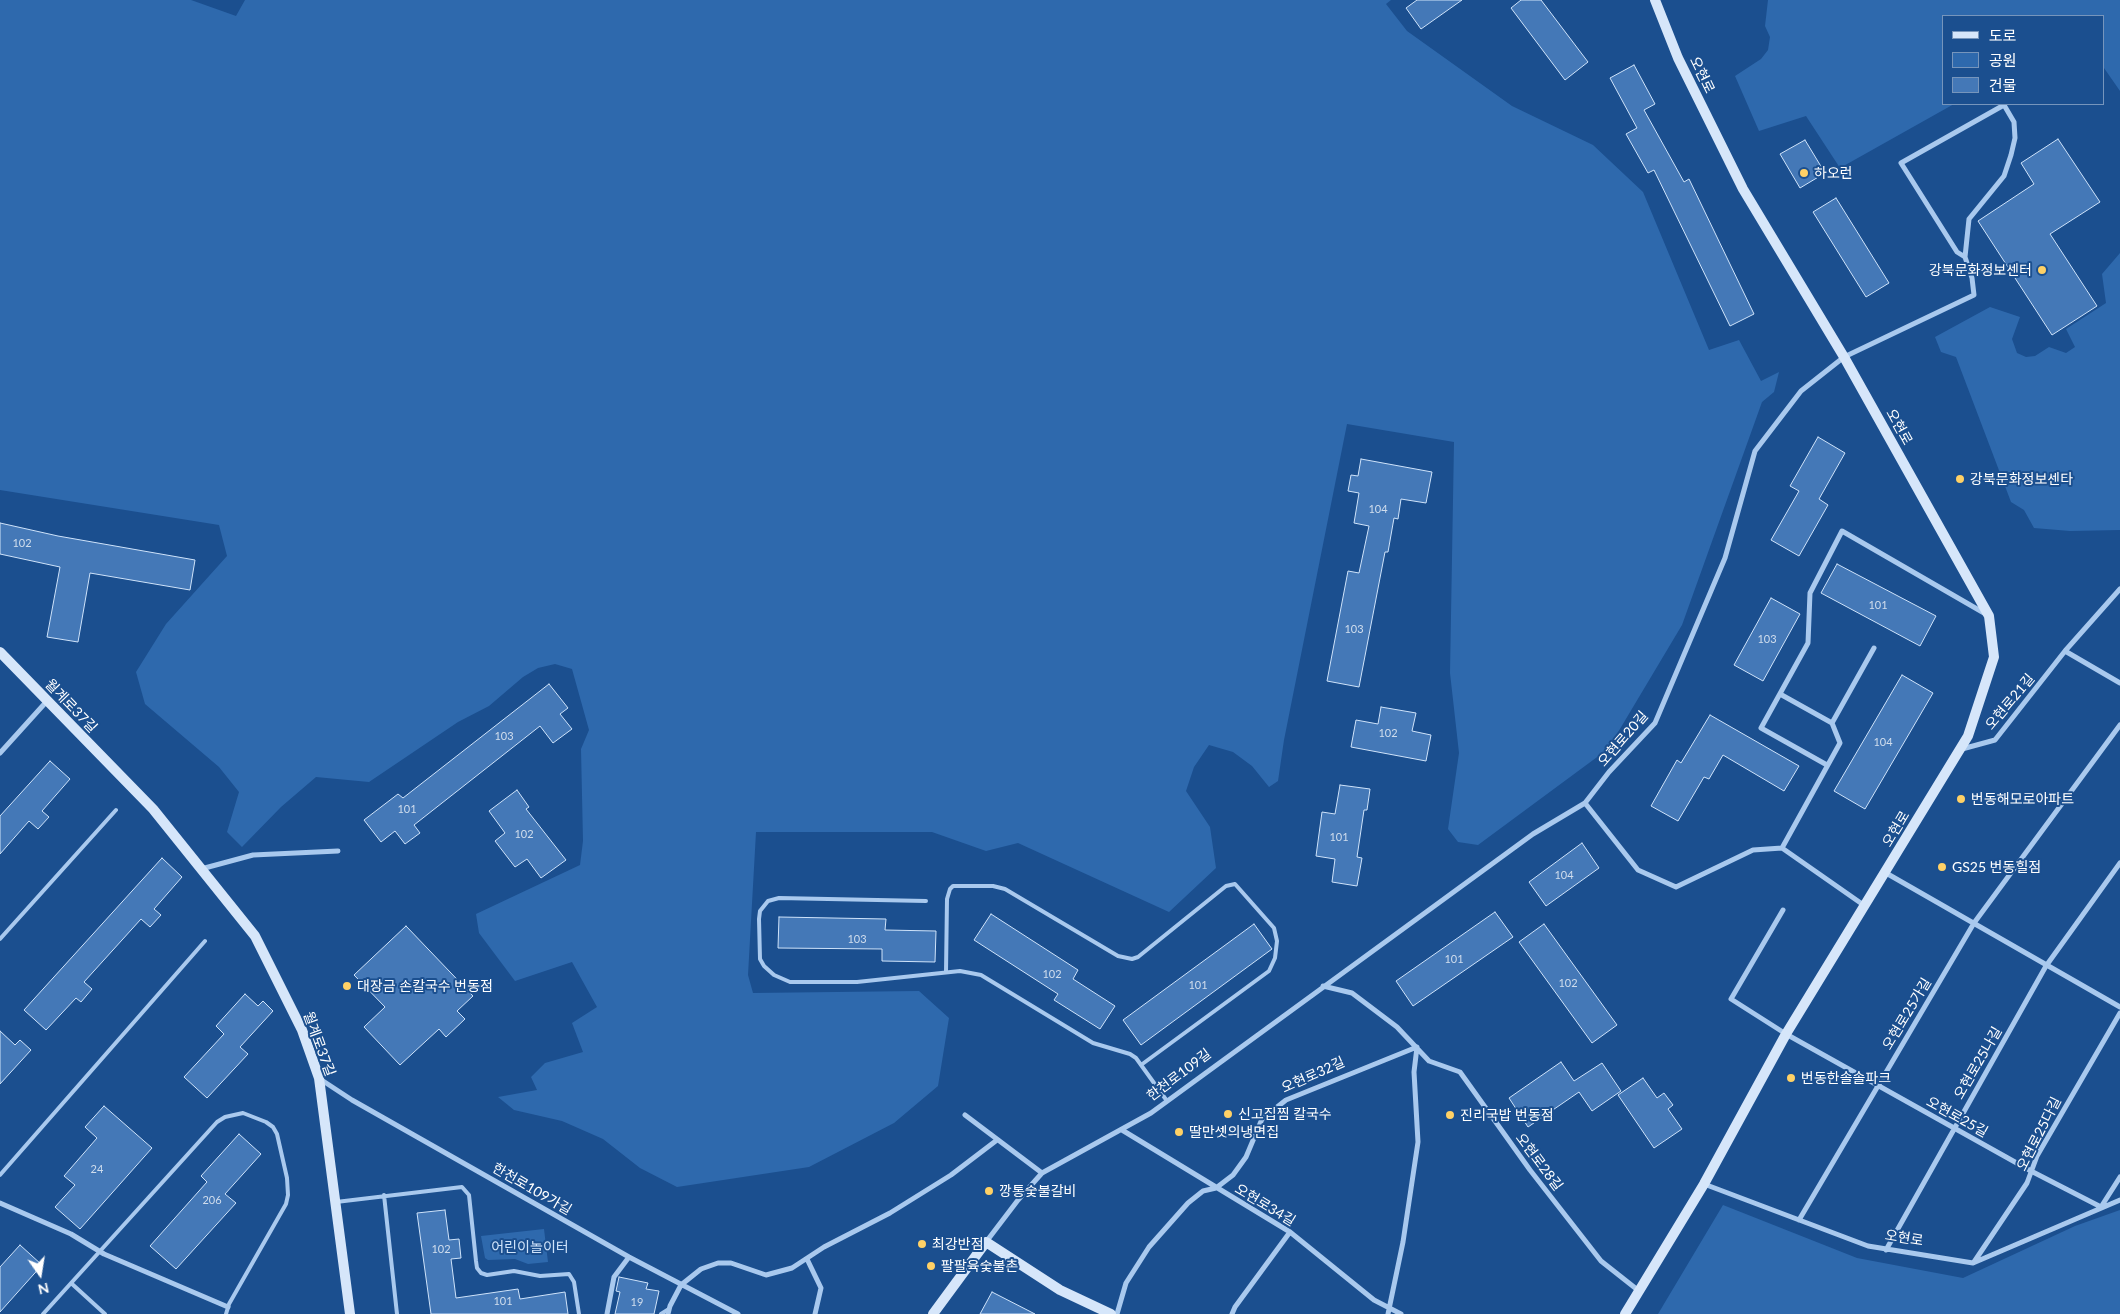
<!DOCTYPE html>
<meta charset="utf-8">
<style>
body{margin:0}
#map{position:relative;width:2120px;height:1314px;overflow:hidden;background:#1b4f8f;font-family:Lato,"Noto Sans KR",sans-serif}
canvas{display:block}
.legend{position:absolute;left:1942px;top:15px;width:162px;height:90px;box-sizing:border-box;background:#1b4f8f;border:1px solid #7695bc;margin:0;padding:6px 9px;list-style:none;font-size:15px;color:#fff}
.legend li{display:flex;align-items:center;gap:10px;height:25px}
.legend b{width:25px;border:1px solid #7695bc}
.north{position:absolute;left:15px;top:1249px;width:50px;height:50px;-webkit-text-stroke:4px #1b4f8f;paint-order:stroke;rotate:167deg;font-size:14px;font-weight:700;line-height:20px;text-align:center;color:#fff}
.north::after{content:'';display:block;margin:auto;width:18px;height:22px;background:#fff;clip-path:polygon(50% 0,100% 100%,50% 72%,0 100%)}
</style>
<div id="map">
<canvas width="2120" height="1314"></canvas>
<ul class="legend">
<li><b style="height:6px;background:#d6e6fa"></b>도로</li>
<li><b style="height:14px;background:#2e69ad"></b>공원</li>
<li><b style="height:14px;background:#4478b7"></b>건물</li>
</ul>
<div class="north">N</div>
</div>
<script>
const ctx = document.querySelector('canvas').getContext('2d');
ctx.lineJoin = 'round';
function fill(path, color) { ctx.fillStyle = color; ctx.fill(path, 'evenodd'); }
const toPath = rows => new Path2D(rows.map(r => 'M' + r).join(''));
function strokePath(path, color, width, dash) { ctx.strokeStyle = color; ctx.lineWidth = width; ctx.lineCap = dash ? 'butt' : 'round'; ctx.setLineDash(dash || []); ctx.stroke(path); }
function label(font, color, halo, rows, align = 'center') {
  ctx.font = font + ' Lato,"Noto Sans KR",sans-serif'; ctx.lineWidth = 4; ctx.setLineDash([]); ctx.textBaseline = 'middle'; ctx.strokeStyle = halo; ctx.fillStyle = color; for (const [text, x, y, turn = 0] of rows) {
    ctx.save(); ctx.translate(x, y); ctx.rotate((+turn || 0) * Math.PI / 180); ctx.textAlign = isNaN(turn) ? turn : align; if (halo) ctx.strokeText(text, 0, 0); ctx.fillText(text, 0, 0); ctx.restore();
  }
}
const green = toPath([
 [0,0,191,0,236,16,245,0,1391,0,1386,4,1407,31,1512,106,1593,145,1643,192,1709,350,1739,340,1761,381,1779,372,1774,392,1762,402,1682,625,1608,749,1478,845,1458,842,1448,829,1459,753,1450,673,1454,442,1347,424,1284,740,1278,781,1269,787,1252,766,1233,752,1209,745,1194,767,1186,791,1210,827,1216,868,1169,912,1018,843,986,851,932,832,756,832,748,975,753,993,919,991,949,1018,938,1086,894,1123,809,1167,677,1187,640,1168,603,1139,562,1121,514,1110,498,1097,537,1090,531,1077,545,1063,583,1052,572,1023,597,1007,572,962,515,981,479,933,476,914,580,865,583,841,581,749,589,730,572,669,555,664,538,668,523,677,489,706,458,722,369,782,316,777,281,807,242,847,227,832,239,792,219,767,145,704,136,672,166,624,227,556,219,525,0,490],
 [1768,0,2120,0,2120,91,2104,68,2104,16,1944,16,1944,104,1954,104,1840,168,1806,116,1759,131,1735,76,1761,59,1768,50,1770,37,1765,26],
 [2120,253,2120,530,2070,531,2034,528,2024,510,2011,502,1956,357,1941,352,1935,337,1990,307,2020,317,2012,339,2017,353,2026,357,2035,356,2049,347,2066,353,2075,347,2066,329,2106,303,2102,274],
 [1723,1205,1857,1258,1963,1278,2075,1226,2120,1210,2120,1314,1658,1314],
 [544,1229,548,1262,528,1264,515,1259,488,1260,485,1258,481,1236]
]);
const building = toPath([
 [1417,0,1462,0,1421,29,1406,8,1417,0],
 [1521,0,1541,0,1588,62,1565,80,1511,8,1521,0],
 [1634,65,1655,104,1644,110,1684,182,1689,179,1754,314,1730,326,1654,170,1648,173,1626,134,1637,128,1610,78,1634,65],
 [2058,139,2100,202,2050,234,2097,306,2052,335,1978,221,2034,184,2021,163,2058,139],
 [1805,140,1825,173,1800,188,1780,154,1805,140],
 [1836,198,1889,283,1866,297,1813,212,1836,198],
 [1818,437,1845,453,1819,499,1828,505,1799,556,1771,540,1799,491,1790,486,1818,437],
 [1361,459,1432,472,1426,503,1401,499,1398,519,1394,518,1388,552,1385,552,1359,687,1327,681,1348,571,1359,573,1369,526,1354,523,1359,493,1348,491,1351,475,1358,476,1361,459],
 [0,523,58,536,195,560,190,590,90,573,78,642,47,637,60,567,0,554,0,523],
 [1837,564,1936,616,1920,646,1821,593,1837,564],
 [1771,598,1800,614,1763,681,1734,665,1771,598],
 [1902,675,1933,693,1865,809,1834,791,1902,675],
 [549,684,568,708,560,714,572,729,553,743,540,726,414,825,420,833,405,844,395,831,381,842,364,820,398,794,403,798,549,684],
 [1381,707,1416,713,1412,731,1431,735,1426,761,1351,747,1356,720,1378,724,1381,707],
 [1710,715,1799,766,1784,791,1723,755,1709,779,1704,777,1678,821,1651,806,1677,760,1681,763,1710,715],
 [50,761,70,779,42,811,49,817,38,829,29,821,0,854,0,816,50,761],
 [1340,785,1370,789,1367,810,1364,810,1357,857,1362,858,1357,886,1332,882,1335,859,1316,856,1322,812,1335,814,1340,785],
 [517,790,529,807,526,809,566,860,541,878,527,859,515,867,495,841,505,833,489,811,517,790],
 [1582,843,1599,868,1546,906,1529,882,1582,843],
 [162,858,182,877,154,909,161,915,150,927,141,919,84,982,92,989,81,1002,76,998,46,1030,24,1010,162,858],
 [1495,912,1513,937,1413,1006,1396,981,1495,912],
 [991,914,1078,970,1073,979,1115,1006,1100,1029,1054,1000,1058,994,974,940,991,914],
 [779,917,886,919,885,930,936,931,935,962,882,961,882,949,778,948,779,917],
 [1254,924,1272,949,1141,1045,1123,1020,1254,924],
 [1544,924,1617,1025,1592,1043,1519,942,1544,924],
 [406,926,473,996,457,1011,465,1019,446,1037,439,1029,400,1065,364,1027,385,1007,354,975,406,926],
 [245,994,258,1006,263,1001,273,1011,240,1047,248,1054,207,1098,184,1077,224,1034,216,1026,245,994],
 [0,1031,15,1045,20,1040,31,1050,0,1084,0,1031],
 [1561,1062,1574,1081,1602,1063,1621,1091,1592,1111,1579,1092,1528,1127,1509,1098,1561,1062],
 [1643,1078,1657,1098,1664,1093,1673,1105,1668,1109,1682,1129,1654,1148,1618,1095,1643,1078],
 [104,1106,152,1148,80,1229,55,1207,75,1185,64,1176,97,1138,85,1127,104,1106],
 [239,1134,261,1154,225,1194,236,1203,176,1269,150,1246,207,1182,201,1176,239,1134],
 [445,1210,449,1240,459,1239,461,1258,451,1259,456,1298,518,1289,520,1299,565,1292,568,1314,431,1314,417,1213,445,1210],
 [20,1245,42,1265,0,1312,0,1267,20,1245],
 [619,1277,648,1283,646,1289,659,1291,654,1314,615,1314,620,1292,616,1291,619,1277],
 [992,1292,1035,1314,980,1314,992,1292]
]);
const lane = toPath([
 [926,901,779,898,768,901,760,911,759,919,760,959,764,966,774,975,790,982,857,982,960,971,981,975,1093,1043,1130,1054,1136,1058,1167,1101],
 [0,939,116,810],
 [946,972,947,899,950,889,953,886,993,886,1005,889,1118,956,1132,959,1138,957,1226,886,1235,884,1274,928,1277,941,1275,958,1269,971,1141,1065],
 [0,1175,205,941],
 [384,1195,397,1314],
 [336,1202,462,1187,469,1195,476,1261,477,1268,481,1273,487,1275,514,1271,540,1276,569,1274,574,1282,579,1314],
 [71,1283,105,1314],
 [43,1314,217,1122,225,1117,243,1113,266,1122,273,1127,277,1134,287,1178,288,1195,286,1204,229,1304,226,1314],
 [661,1314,669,1309]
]);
const street = toPath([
 [2065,651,2120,683],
 [1780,694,1832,723],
 [1962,749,1995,740,2065,651,2120,589],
 [0,753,47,701],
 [1827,765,1761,728,1808,643,1810,593,1842,531,1984,613],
 [1585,803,1638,870,1676,887,1753,850,1782,848,1865,906],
 [1782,848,1840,743,1832,723,1874,648],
 [201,869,253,855,338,851],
 [1886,873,2120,1007],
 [1783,910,1731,999,1786,1034,2031,1171,2101,1207],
 [1323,986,1352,993,1397,1027,1429,1061,1460,1072,1530,1170,1601,1261,1639,1291],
 [320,1079,352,1100,629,1257,738,1314],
 [965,1115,1042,1173],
 [1122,1130,1290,1232,1374,1300,1401,1314],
 [1704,1184,1868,1246,1973,1263,2120,1200],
 [0,1203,71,1234,104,1254,228,1307],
 [2101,1207,2120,1177],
 [1799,1220,1974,923,2120,725],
 [986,1242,1018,1200,1042,1173,1151,1113,1533,834,1585,803,1609,772,1655,723,1725,558,1755,451,1801,391,1844,357,1974,295,1972,278,1965,257,1969,219,2004,176,2011,155,2015,138,2014,122,2004,105,1901,163,1957,252,1965,257],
 [1886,1250,2046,966,2120,863],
 [807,1259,821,1288,815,1314],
 [1974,1262,2027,1183,2037,1156,2120,1013],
 [607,1314,614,1277,629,1257],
 [668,1314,670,1306,681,1285,701,1269,718,1263,731,1263,766,1275,792,1268,824,1247,890,1213,951,1175,997,1140],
 [1117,1314,1126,1283,1149,1247,1188,1203,1203,1191,1216,1188,1233,1175,1246,1157,1262,1119,1286,1100,1417,1047,1414,1072,1418,1142,1403,1242,1388,1314],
 [1232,1314,1235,1307,1290,1232]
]);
const secondary = toPath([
 [0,652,153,809,255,936,302,1030,319,1078,350,1314],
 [933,1314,986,1242,1060,1290,1111,1314],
 [1625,1314,1704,1184,1786,1034,1968,736,1994,657,1989,616,1844,357,1743,189,1678,58,1655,0]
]);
const markers = [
 [1804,173,5,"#ffd166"],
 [2042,270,5,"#ffd166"],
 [1960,479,5,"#ffd166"],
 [1961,799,5,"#ffd166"],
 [1942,867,5,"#ffd166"],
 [347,986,5,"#ffd166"],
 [1791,1078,5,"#ffd166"],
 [1228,1114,5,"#ffd166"],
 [1450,1115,5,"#ffd166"],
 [1179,1132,5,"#ffd166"],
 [989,1191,5,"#ffd166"],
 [922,1244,5,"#ffd166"],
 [931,1266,5,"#ffd166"]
];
const numberNames = [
 ["104",1378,509],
 ["102",22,543],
 ["101",1878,605],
 ["103",1354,629],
 ["103",1767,639],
 ["102",1388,733],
 ["103",504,736],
 ["104",1883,742],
 ["101",407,809],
 ["102",524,834],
 ["101",1339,837],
 ["104",1564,875],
 ["103",857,939],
 ["101",1454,959],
 ["102",1052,974],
 ["102",1568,983],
 ["101",1198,985],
 ["24",97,1169],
 ["206",212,1200],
 ["102",441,1249],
 ["101",503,1301],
 ["19",637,1302]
];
const streetNames = [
 ["오현로",1702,75,64],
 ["오현로",1899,427,61],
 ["오현로21길",2010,702,-50],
 ["월계로37길",71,706,46],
 ["오현로20길",1623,739,-49],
 ["오현로",1896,829,-59],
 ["오현로25가길",1907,1014,-59],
 ["월계로37길",319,1044,70],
 ["오현로25나길",1978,1063,-60],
 ["한천로109길",1179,1075,-37],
 ["오현로32길",1313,1075,-24],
 ["오현로25길",1957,1117,29],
 ["오현로25다길",2039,1134,-63],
 ["오현로28길",1539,1162,53],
 ["한천로109가길",532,1189,30],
 ["오현로34길",1265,1205,31],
 ["오현로",1904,1238,9]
];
const poiNames = [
 ["하오런",1814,173],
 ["강북문화정보센터",2032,270,"right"],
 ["강북문화정보센타",1970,479],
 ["번동해모로아파트",1971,799],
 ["GS25 번동힐점",1952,867],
 ["대장금 손칼국수 번동점",357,986],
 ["번동한솔솔파크",1801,1078],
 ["신고집찜 칼국수",1238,1114],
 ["진리국밥 번동점",1460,1115],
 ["딸만셋의냉면집",1189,1132],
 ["깡통숯불갈비",999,1191],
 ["최강반점",932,1244],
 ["팔팔육숯불촌",941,1266]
];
const parkNames = [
 ["어린이놀이터",530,1247]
];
fill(green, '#2e69ad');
fill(building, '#4478b7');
strokePath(building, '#cfe3fa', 1);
strokePath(lane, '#a9c9ee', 4);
strokePath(street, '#a9c9ee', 5);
strokePath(secondary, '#d6e6fa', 10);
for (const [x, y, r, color] of markers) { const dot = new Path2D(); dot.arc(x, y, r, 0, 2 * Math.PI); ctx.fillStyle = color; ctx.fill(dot); strokePath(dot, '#1b4f8f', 2); }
label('11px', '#d0dded', null, numberNames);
label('14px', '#fff', '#1b4f8f', streetNames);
label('14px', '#fff', '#1b4f8f', poiNames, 'left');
label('14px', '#cfe3fa', '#1b4f8f', parkNames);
</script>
